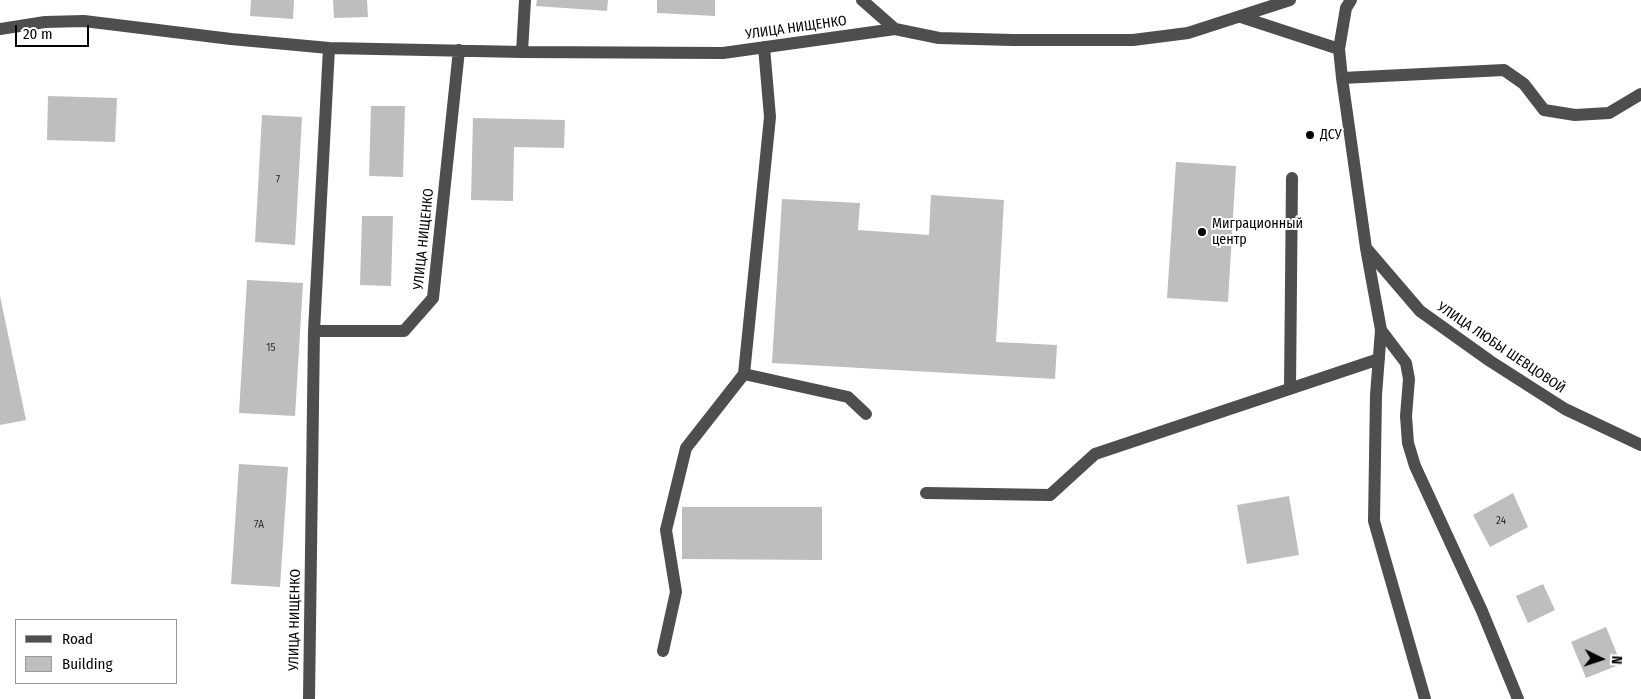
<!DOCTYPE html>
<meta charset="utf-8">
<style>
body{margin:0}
#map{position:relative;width:1641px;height:699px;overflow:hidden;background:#fff;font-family:"Fira Sans Condensed",sans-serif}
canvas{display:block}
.legend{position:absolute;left:15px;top:619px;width:162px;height:65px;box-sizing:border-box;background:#fff;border:1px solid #999;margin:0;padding:6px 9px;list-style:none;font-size:15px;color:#000}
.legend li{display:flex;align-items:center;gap:10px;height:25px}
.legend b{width:25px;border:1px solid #999}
.north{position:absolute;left:1576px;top:634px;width:50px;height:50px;-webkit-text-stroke:4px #fff;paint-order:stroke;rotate:94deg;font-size:14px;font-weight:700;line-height:20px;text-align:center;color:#000}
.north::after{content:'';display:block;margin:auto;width:18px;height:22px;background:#000;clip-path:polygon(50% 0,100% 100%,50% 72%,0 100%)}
.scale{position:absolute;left:15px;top:25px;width:74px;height:22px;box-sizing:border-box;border:2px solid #000;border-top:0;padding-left:6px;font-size:15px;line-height:18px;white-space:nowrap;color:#000;-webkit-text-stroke:4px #fff;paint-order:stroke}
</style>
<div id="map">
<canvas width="1641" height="699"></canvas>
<ul class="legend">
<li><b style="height:6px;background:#4e4e4e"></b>Road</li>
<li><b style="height:14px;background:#bebebe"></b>Building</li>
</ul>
<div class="north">N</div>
<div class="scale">20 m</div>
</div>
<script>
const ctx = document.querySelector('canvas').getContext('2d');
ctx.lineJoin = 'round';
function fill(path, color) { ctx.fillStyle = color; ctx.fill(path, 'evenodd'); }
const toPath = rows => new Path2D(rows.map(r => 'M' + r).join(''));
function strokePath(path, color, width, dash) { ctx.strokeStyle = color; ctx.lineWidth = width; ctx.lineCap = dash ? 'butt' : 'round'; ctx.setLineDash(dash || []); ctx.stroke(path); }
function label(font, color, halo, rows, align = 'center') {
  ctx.font = font + ' "Fira Sans Condensed",sans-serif'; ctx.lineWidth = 4; ctx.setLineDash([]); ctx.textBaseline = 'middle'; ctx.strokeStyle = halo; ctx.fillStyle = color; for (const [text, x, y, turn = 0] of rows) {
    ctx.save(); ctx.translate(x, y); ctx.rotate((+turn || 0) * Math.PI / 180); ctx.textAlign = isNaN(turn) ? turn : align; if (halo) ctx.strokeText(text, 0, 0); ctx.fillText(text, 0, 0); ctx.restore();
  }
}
const building = toPath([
 [251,0,294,0,293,19,250,16],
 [333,0,367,0,368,17,334,18],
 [537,0,608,0,607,11,536,6],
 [657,0,715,0,715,16,657,13],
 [48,96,117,98,115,142,47,140],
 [371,106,405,106,403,177,369,176],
 [262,115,302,117,295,245,255,242],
 [473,118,565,120,564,148,514,147,513,201,471,200],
 [1176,162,1236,166,1228,302,1167,298],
 [931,195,1004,200,996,342,1057,345,1055,379,772,363,782,199,860,203,858,230,929,235],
 [362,216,393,216,391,286,360,285],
 [247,280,303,283,295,416,239,413],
 [0,296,26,420,0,425],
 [239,464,288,467,280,587,231,584],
 [1513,493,1528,527,1490,547,1473,515],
 [1289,496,1299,555,1247,564,1237,505],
 [682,507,822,507,822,560,682,559],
 [1543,584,1555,610,1528,623,1516,596],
 [1606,627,1621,664,1586,678,1571,642]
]);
const minor = toPath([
 [862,0,895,29,939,38,1013,40,1133,40,1188,33,1290,0],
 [1351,0,1346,8,1339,49,1342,78,1366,248,1381,330,1376,395,1374,521,1425,699],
 [1241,17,1339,49],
 [0,29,45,22,84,21,231,39,329,48,522,52,723,53,895,29],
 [522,52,525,0],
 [1342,78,1504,70,1524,84,1544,110,1575,115,1609,113,1641,94],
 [1366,248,1420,311,1490,361,1565,409,1641,445],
 [1381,330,1406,363,1409,379,1406,416,1408,443,1415,466,1482,611,1518,699],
 [314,331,404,331,433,298,459,50],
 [744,374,770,117,764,47],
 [1290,388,1292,178],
 [926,493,1050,495,1095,454,1379,359],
 [663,651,676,592,666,530,686,448,744,374,848,397,866,414],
 [309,699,314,331,329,48]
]);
const markers = [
 [1310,135,5,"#000"],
 [1202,232,5,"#000"]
];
const numberNames = [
 ["7",278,180],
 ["15",271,348],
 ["24",1501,521],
 ["7А",259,525]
];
const streetNames = [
 ["УЛИЦА НИЩЕНКО",796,28,-8],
 ["УЛИЦА НИЩЕНКО",424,239,-84],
 ["УЛИЦА ЛЮБЫ ШЕВЦОВОЙ",1501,348,34],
 ["УЛИЦА НИЩЕНКО",295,620,-89]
];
const poiNames = [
 ["ДСУ",1320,135],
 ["Миграционный",1212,224],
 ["центр",1212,240]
];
fill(building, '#bebebe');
strokePath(minor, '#4e4e4e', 12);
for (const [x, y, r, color] of markers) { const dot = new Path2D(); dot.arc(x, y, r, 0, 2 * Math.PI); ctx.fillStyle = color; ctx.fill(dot); strokePath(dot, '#fff', 2); }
label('11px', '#303030', null, numberNames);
label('14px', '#000', '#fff', streetNames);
label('14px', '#000', '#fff', poiNames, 'left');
</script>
